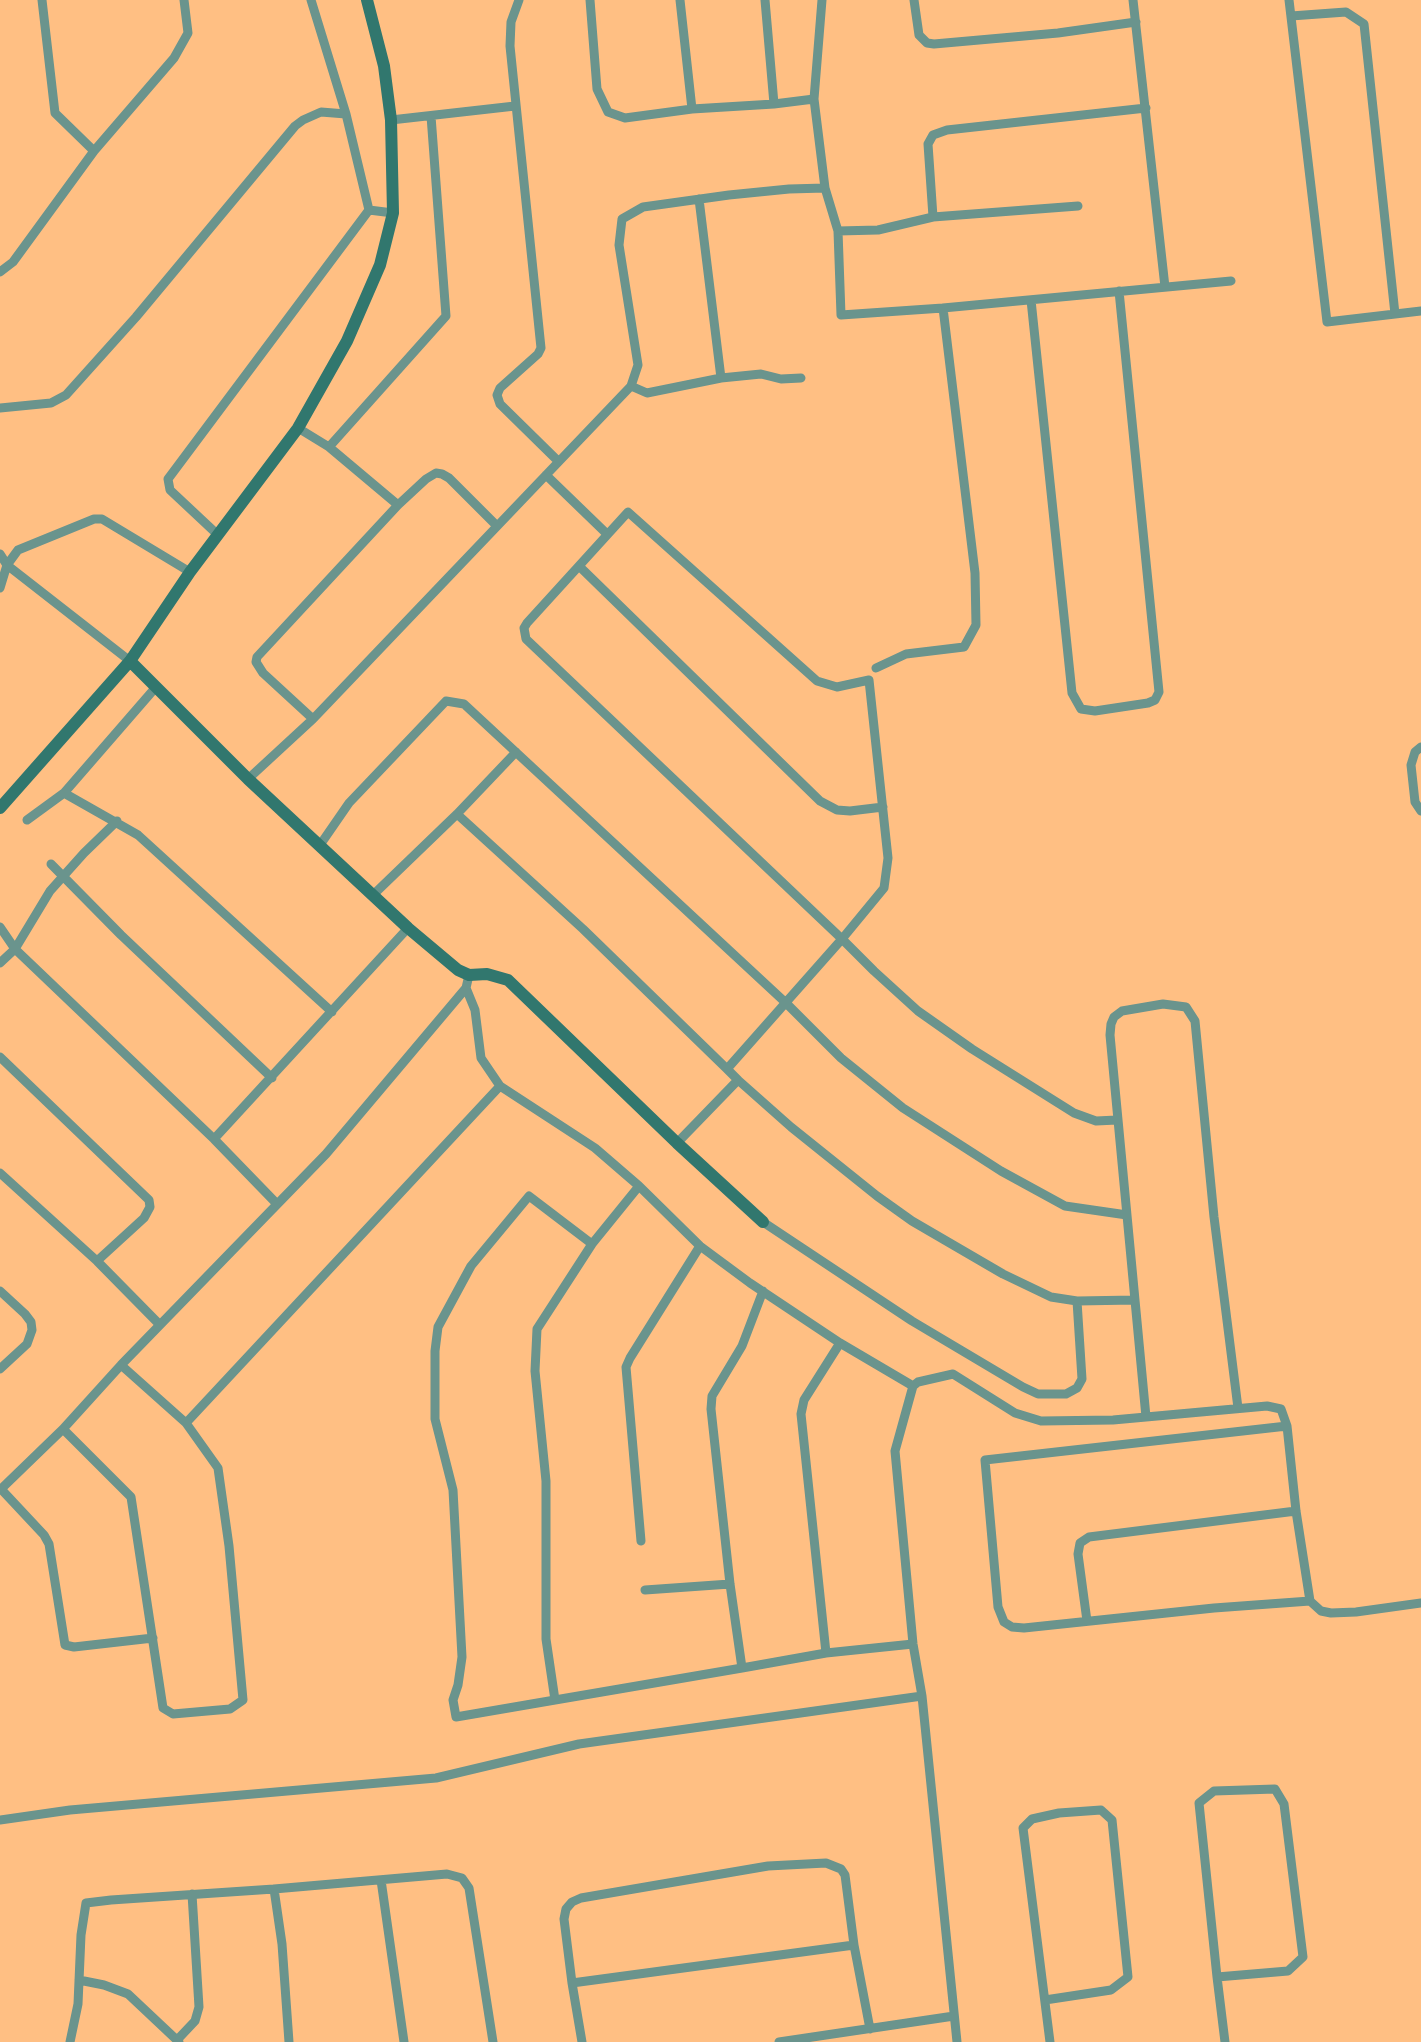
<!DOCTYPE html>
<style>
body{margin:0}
canvas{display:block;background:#ffbf83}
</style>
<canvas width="1421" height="2042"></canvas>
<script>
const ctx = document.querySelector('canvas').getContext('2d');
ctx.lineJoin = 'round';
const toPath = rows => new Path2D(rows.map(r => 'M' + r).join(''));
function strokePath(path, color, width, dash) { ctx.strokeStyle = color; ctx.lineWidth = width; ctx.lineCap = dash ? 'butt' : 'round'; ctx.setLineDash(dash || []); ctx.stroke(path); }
const street = toPath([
 [42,0,55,113,94,151],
 [311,0,346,114,369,210],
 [519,0,511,22,510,46,541,348,538,354,500,388,497,395,500,404,558,461],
 [590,0,597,89,608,112,625,118,692,109,774,104,814,99],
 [680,0,692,109],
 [765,0,774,104],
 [822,0,814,99,825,188,838,231,841,315,943,308,1231,281],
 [914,0,919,35,927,43,934,44,1058,33,1136,22],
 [1133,0,1165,287],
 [1289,0,1327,322,1421,311],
 [1291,16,1346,12,1364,24,1395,314],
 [391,120,515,106],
 [699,199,721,378,761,374,781,379,801,378],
 [933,217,928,144,933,135,947,130,1146,108],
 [838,231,878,230,933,217,1078,206],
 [0,272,13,262,94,151,174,58,188,33,184,0],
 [1031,300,1072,693,1081,709,1095,711,1148,703,1155,700,1159,692,1119,291],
 [631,386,647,393,721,378],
 [0,408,51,403,66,395,136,317,295,126,303,120,321,112,346,114],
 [298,428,329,447,398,505],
 [329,447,446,316,431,116],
 [546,475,607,534],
 [218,535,170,490,168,479,369,210,393,213],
 [0,554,7,565,130,661],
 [580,567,820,801,837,810,850,811,883,807],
 [0,588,7,565,18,550,94,519,102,519,190,572],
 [876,668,906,654,964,647,976,625,975,573,943,308],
 [313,719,263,673,256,662,257,657,398,505,426,479,436,473,442,474,449,478,497,526],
 [1421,747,1415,752,1411,765,1415,802,1421,811],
 [248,779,313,719,631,386,638,365,619,245,622,219,643,207,729,195,789,189,825,188],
 [64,793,138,835,332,1012],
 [457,814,583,929,727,1069],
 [27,820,64,793,156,687],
 [320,845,349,803,446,701,464,704,786,1003,841,1058,903,1108,1001,1171,1065,1206,1127,1215],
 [51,864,121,935,272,1078],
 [374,894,457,814,516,752],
 [0,927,15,949,214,1139,277,1204],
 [0,963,15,949,50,891,84,853,117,821],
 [466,988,475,1010,481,1058,500,1086,595,1148,639,1186,700,1246,750,1283,840,1343,913,1386],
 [0,1057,149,1200,150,1207,144,1218,97,1261],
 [738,1080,791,1127,877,1196,912,1221,1003,1274,1051,1297,1077,1301,1135,1300],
 [214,1139,408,928],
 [677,1143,738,1080,727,1069,842,939,884,888,888,858,869,680,837,687,817,681,628,512,527,623,524,628,526,639,842,939,874,971,918,1011,972,1049,1074,1113,1096,1121,1117,1120],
 [0,1173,97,1261,160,1325],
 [639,1186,592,1244,537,1329,535,1371,546,1481,546,1639,555,1700,742,1668],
 [763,1222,912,1321,1023,1387,1038,1394,1066,1394,1077,1388,1082,1379,1077,1301],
 [0,1291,25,1314,31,1322,32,1330,27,1344,0,1369],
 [763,1291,742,1346,712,1396,711,1409,730,1584,742,1668,826,1653],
 [840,1343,804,1400,801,1414,826,1653,913,1644],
 [1146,1417,1110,1035,1111,1024,1114,1017,1122,1011,1163,1004,1186,1007,1195,1021,1214,1217,1238,1408],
 [186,1423,500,1086],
 [1287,1426,985,1460,998,1607,1004,1622,1012,1627,1024,1628,1214,1608,1310,1601],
 [63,1429,131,1497,163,1708,173,1714,230,1709,243,1700,229,1546,218,1468,186,1423,121,1365],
 [1,1489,44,1535,49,1544,65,1645,74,1647,153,1638],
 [0,1490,63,1429,121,1365,326,1154,466,988,469,975],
 [641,1541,626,1367,630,1358,700,1246],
 [645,1590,730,1584],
 [1087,1621,1078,1554,1080,1543,1089,1537,1296,1511],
 [555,1700,456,1717,453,1700,458,1685,462,1657,453,1490,435,1419,435,1351,438,1327,471,1266,529,1196,592,1244],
 [0,1820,70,1810,436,1778,579,1744,922,1696],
 [381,1880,404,2042],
 [1217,1977,1288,1971,1303,1957,1284,1804,1275,1789,1214,1791,1199,1803,1217,1977,1225,2042],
 [79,1980,104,1985,128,1994,179,2042],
 [572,1983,564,1919,566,1909,572,1902,581,1898,768,1866,826,1863,841,1869,845,1875,854,1945],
 [1045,2000,1111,1990,1128,1977,1112,1820,1101,1810,1059,1813,1032,1819,1023,1828,1050,2042],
 [177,2040,195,2021,199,2007,192,1894],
 [70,2042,78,2004,81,1935,86,1903,111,1900,274,1889],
 [289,2042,282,1944,274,1889,447,1874,462,1878,469,1888,493,2042],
 [582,2042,572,1983,854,1945,870,2029],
 [779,2042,954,2016],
 [957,2042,922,1696,913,1644,895,1451,913,1386,918,1382,953,1374,1015,1413,1041,1421,1113,1420,1267,1406,1281,1409,1287,1426,1296,1511,1310,1601,1321,1611,1331,1613,1356,1612,1421,1603]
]);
const secondary = toPath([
 [130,661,248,779,408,928,458,970,469,975,487,974,508,980,677,1143,763,1222],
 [0,808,130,661,190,572,298,428,347,341,380,265,393,213,391,120,384,66,367,0]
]);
strokePath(street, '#6a948d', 9);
strokePath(secondary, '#31776e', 12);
</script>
